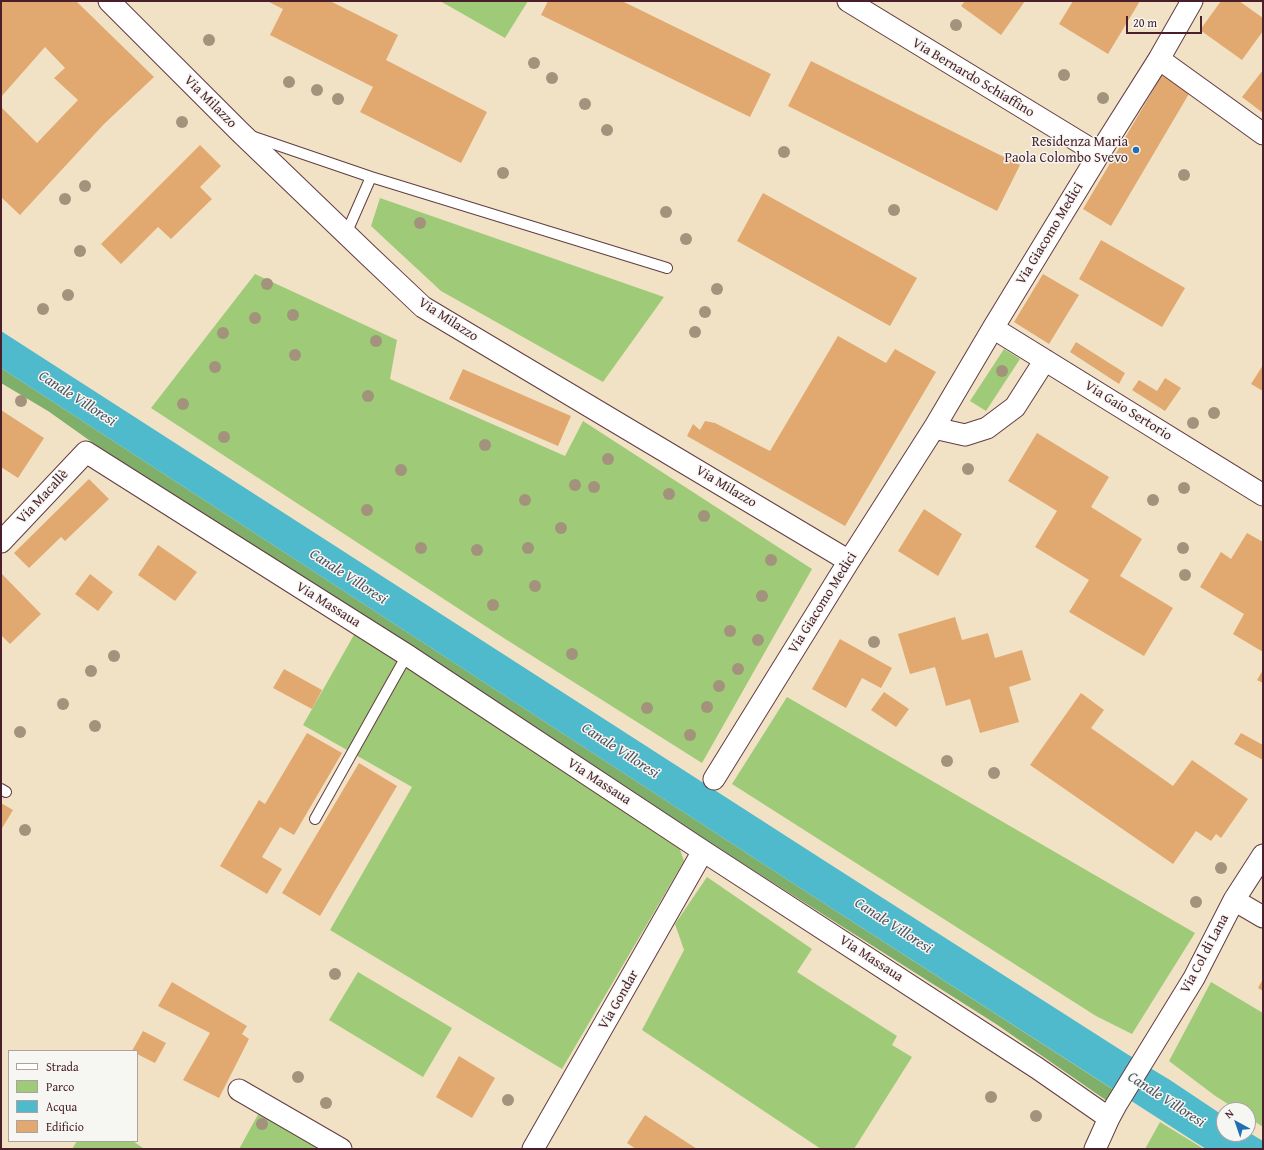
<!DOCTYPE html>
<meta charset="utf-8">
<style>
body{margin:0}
#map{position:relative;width:1264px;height:1150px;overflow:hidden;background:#f1e2c6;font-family:"Gentium Book Plus",serif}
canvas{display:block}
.frame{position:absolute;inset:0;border:2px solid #4a1f2b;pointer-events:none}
.legend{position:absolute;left:8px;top:1050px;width:130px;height:92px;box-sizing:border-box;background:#f6f6f2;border:1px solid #b1a0a2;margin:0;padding:5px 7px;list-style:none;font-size:12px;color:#4a1f2b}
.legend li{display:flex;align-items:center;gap:8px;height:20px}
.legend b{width:20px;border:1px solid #b1a0a2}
.north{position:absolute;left:1216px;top:1102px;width:40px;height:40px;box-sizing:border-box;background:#f6f6f2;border:1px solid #b1a0a2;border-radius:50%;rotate:320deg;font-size:11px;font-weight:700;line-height:16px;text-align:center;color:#4a1f2b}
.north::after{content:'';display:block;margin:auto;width:14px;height:18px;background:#1f6fb2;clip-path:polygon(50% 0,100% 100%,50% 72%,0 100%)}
.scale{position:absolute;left:1126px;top:16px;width:76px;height:18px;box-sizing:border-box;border:2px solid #4a1f2b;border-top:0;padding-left:5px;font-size:12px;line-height:14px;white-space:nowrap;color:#4a1f2b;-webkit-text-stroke:3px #f6f6f2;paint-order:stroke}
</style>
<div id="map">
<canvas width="1264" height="1150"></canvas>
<div class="frame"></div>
<ul class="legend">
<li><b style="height:5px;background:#fff"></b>Strada</li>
<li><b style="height:11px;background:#9fcb78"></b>Parco</li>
<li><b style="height:11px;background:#50bacd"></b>Acqua</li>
<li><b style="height:11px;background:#e1a96f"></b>Edificio</li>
</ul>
<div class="north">N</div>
<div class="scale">20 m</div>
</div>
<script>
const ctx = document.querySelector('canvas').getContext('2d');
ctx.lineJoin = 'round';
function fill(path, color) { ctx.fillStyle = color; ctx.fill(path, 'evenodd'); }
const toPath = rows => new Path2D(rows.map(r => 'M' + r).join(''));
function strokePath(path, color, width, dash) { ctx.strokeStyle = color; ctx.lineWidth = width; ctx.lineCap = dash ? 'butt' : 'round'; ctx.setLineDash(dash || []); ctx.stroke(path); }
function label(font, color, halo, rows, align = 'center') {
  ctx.font = font + ' "Gentium Book Plus",serif'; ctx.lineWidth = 3; ctx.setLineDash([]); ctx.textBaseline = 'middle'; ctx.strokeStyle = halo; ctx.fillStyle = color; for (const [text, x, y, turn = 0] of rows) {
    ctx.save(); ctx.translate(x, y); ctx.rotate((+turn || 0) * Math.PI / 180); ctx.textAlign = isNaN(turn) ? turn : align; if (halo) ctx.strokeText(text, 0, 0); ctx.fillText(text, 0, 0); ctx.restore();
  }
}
const green = toPath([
 [440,1,528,1,505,38],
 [380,198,664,297,603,382,441,291,371,226],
 [255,274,397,340,390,379,565,456,583,421,812,569,702,763,499,635,151,408],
 [1004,349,1020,359,986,411,970,401],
 [355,633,677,841,684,861,562,1069,330,930,412,787,303,725],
 [787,697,1195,933,1132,1034,1096,1016,732,784],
 [707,877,812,949,797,972,897,1036,892,1045,912,1057,854,1149,821,1149,642,1030,684,950,675,924],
 [358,972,452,1028,423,1077,329,1020],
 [1211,982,1263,1013,1263,1127,1248,1117,1248,1110,1237,1110,1214,1095,1169,1061],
 [260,1111,324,1149,239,1149],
 [1160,1122,1204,1149,1145,1149],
 [77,1141,133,1141,144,1149,72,1149]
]);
const forest = toPath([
 [1,368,811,895,1117,1092,1110,1103,996,1024,753,870,185,504,103,450,48,411,1,383]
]);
const water = toPath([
 [1,331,828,863,1127,1054,1170,1080,1224,1116,1224,1134,1248,1134,1248,1132,1263,1141,1263,1149,1206,1149,811,895,1,368]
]);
const building = toPath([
 [1,1,76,1,154,77,104,124,20,215,1,197,1,107,37,143,78,100,54,78,65,68,45,47,1,97],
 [267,1,330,1,398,35,386,60,487,112,461,163,360,112,373,87,270,35,283,9],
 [548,1,622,1,771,74,750,117,541,15],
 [965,1,1025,1,1001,35,961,6],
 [1073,1,1140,1,1108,54,1059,24],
 [1221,1,1239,1,1263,18,1263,31,1242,60,1200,30],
 [811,61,1020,165,997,211,788,106],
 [1263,70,1263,113,1242,97],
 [1162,75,1190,92,1111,226,1083,209],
 [200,145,221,166,200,187,212,199,171,239,158,227,121,264,101,244],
 [763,193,917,278,890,326,737,241],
 [1101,240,1185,288,1162,327,1079,279],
 [1043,274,1079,295,1049,344,1014,322],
 [838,336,886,363,895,349,936,372,845,526,687,436,693,424,700,430,705,421,715,423,770,451],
 [1076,342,1125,373,1119,384,1070,352],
 [1263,365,1263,391,1251,384],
 [463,369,571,416,558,446,449,399],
 [1165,378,1181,388,1165,411,1132,390,1139,380,1157,391],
 [1,410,44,438,18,478,1,467],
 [1037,433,1109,477,1091,507,1142,539,1120,576,1173,608,1144,656,1069,612,1089,580,1035,547,1057,511,1008,481],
 [89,479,109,499,65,541,61,537,29,568,14,553],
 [924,509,962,534,938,576,898,551],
 [1247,533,1263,542,1263,652,1233,634,1244,614,1200,587,1221,552,1231,559],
 [158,545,197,572,175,601,138,575],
 [1,573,41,614,10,644,1,635],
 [90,574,113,592,98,611,75,594],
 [955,617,962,640,988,633,995,658,1022,650,1031,680,1009,687,1019,722,980,733,970,699,946,706,935,667,910,674,898,634],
 [840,639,892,668,881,688,862,678,846,708,812,689],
 [284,669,322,690,312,709,273,688],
 [1263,670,1263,683,1257,680],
 [884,692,909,709,896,727,871,710],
 [1081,693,1104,710,1091,728,1173,786,1192,760,1248,799,1221,838,1216,834,1211,841,1196,831,1173,864,1030,765],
 [307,733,342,753,294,835,280,827,262,857,282,869,267,894,220,866,259,800,265,804],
 [1241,733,1263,745,1263,760,1234,744],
 [359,763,397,786,320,916,282,893],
 [1,803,13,810,1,830],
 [1263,979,1263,991,1258,988],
 [172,982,247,1026,242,1034,249,1039,219,1098,183,1080,210,1033,158,1006],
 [143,1031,166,1043,155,1063,137,1054,137,1051,132,1051],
 [459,1056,495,1078,472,1118,436,1097],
 [645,1115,697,1149,636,1149,627,1143]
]);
const lane = toPath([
 [251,136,371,177,667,268],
 [346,234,371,177],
 [1,789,6,792],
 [315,819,407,655]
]);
const street = toPath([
 [109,1,240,132,368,255,423,307,849,561],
 [848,1,1099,154],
 [1159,59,1263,134],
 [993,328,1263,495],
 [934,428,965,435,987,428,1015,407,1045,360],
 [1,542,86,452,407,655,703,851,1037,1068,1109,1118],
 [714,779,849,561,934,428,993,328,1099,154,1159,59,1192,1],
 [1234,900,1263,917],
 [239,1090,341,1149],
 [533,1149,703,851],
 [1095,1149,1109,1118,1116,1105,1194,978,1234,900,1263,855]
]);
const trees = [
 [956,25],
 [209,40],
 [534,63],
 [1064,75],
 [552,78],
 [289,82],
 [317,90],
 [1103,98],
 [338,99],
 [585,104],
 [182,122],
 [607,130],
 [784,152],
 [503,173],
 [1184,175],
 [85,186],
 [65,199],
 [894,210],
 [666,212],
 [420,223],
 [686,239],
 [80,251],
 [267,284],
 [717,289],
 [68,295],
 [43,309],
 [705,312],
 [293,315],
 [255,318],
 [695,332],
 [223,333],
 [376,341],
 [295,355],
 [215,367],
 [1002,371],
 [368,396],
 [21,401],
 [183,404],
 [1214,413],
 [1193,423],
 [224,437],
 [485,445],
 [608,459],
 [968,469],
 [401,470],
 [575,485],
 [594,487],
 [1184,488],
 [669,494],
 [525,500],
 [1153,500],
 [367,510],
 [704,516],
 [561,528],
 [421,548],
 [528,548],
 [1183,548],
 [477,550],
 [771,560],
 [1185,575],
 [535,586],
 [762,596],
 [493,605],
 [730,631],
 [758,640],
 [874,642],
 [572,654],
 [114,656],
 [738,669],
 [91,671],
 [719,686],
 [63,704],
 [707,707],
 [647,708],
 [95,726],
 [20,732],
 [690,735],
 [947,761],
 [994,773],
 [25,830],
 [1221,868],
 [1196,902],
 [335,974],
 [298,1077],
 [991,1097],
 [508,1100],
 [326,1103],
 [1036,1116],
 [262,1124]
];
const markers = [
 [1136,150,4,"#1f6fb2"]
];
const streetNames = [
 ["Via Bernardo Schiaffino",973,78,31],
 ["Via Milazzo",210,102,45],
 ["Via Giacomo Medici",1050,234,-59],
 ["Via Milazzo",448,320,33],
 ["Via Gaio Sertorio",1128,411,32],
 ["Via Milazzo",726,487,31],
 ["Via Macallè",43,497,-47],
 ["Via Giacomo Medici",823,603,-58],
 ["Via Massaua",328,605,32],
 ["Via Massaua",599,782,33],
 ["Via Col di Lana",1205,954,-62],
 ["Via Massaua",871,959,33],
 ["Via Gondar",619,1000,-60]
];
const poiNames = [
 ["Residenza Maria",1128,142],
 ["Paola Colombo Svevo",1128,158]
];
const waterNames = [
 ["Canale Villoresi",77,399,33],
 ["Canale Villoresi",348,577,33],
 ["Canale Villoresi",620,751,33],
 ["Canale Villoresi",893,926,33],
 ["Canale Villoresi",1166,1100,33]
];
fill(green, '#9fcb78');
fill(forest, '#7faf68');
fill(water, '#50bacd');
fill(building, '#e1a96f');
strokePath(lane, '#633c42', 12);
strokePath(street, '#633c42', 23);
strokePath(lane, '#fff', 10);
strokePath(street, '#fff', 21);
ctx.fillStyle = '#a3937d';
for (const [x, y] of trees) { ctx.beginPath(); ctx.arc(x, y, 6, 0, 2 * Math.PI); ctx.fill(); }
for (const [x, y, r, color] of markers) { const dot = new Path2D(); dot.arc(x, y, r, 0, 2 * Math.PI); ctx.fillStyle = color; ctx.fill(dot); strokePath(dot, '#f6f6f2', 1.5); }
label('14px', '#4a1f2b', '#f6f6f2', streetNames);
label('14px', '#4a1f2b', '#f6f6f2', poiNames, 'right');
label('italic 15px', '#4c5564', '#f6f6f2', waterNames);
</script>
